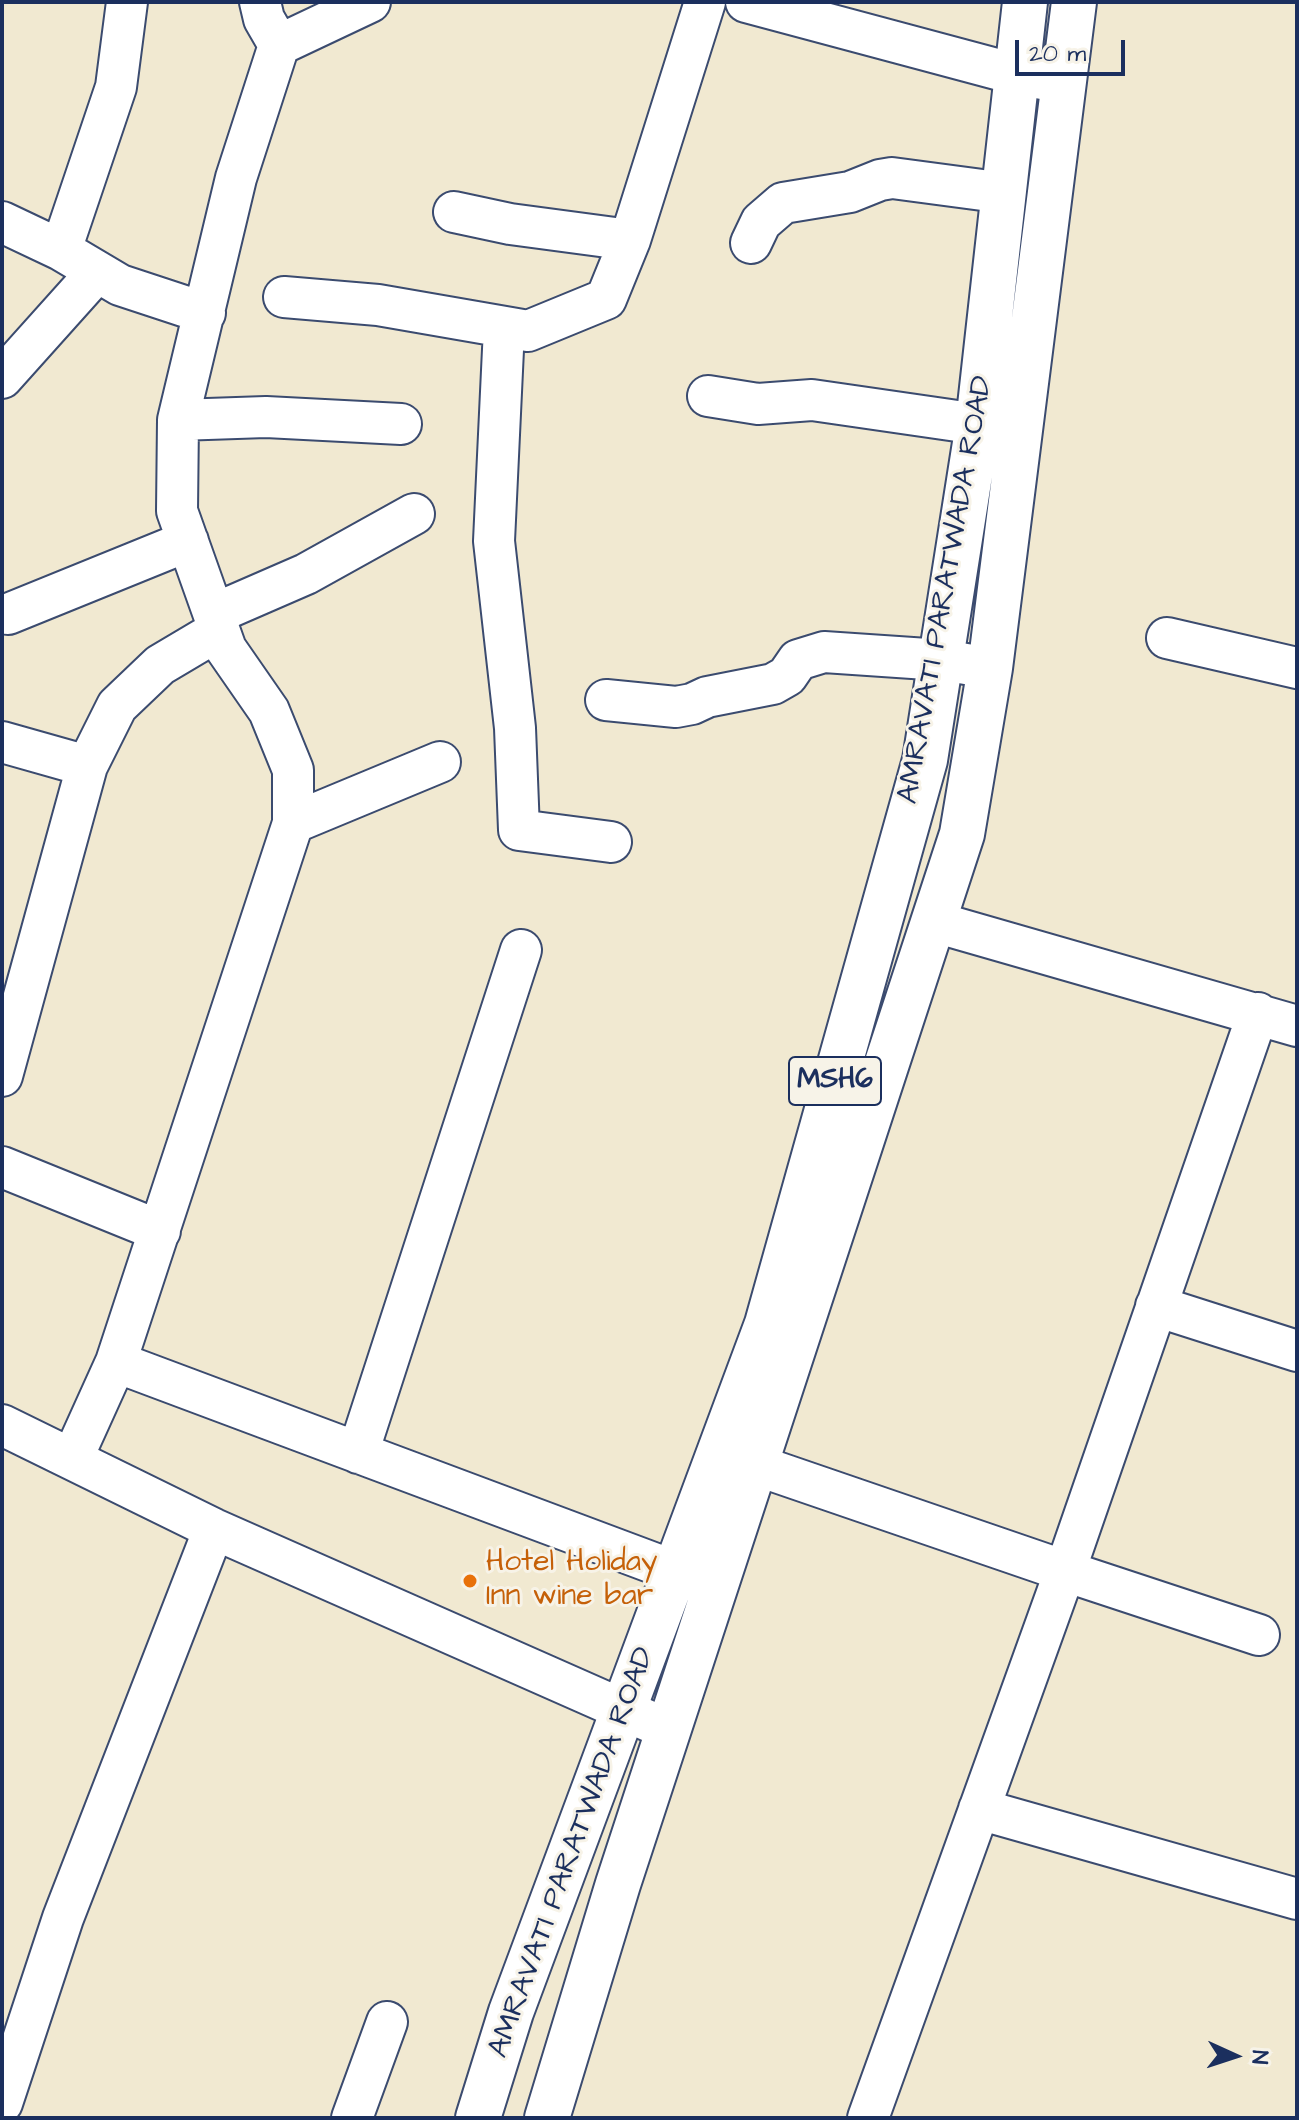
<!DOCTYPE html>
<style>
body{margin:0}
#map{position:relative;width:1299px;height:2120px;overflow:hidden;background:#f1e9d1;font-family:"Architects Daughter",sans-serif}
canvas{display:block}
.frame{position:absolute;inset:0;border:4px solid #1b2f5e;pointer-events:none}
.north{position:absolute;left:1195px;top:2016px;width:80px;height:80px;-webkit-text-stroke:6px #f7f3e8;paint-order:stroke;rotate:93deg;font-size:22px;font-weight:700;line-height:32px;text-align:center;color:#1b2f5e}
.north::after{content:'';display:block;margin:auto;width:28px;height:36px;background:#1b2f5e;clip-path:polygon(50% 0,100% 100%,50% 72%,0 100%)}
.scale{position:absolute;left:1015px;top:40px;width:110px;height:36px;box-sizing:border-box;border:4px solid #1b2f5e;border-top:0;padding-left:10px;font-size:24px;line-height:28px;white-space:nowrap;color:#1b2f5e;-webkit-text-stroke:6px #f7f3e8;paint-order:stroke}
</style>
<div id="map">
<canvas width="1299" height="2120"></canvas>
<div class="frame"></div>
<div class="north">N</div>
<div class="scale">20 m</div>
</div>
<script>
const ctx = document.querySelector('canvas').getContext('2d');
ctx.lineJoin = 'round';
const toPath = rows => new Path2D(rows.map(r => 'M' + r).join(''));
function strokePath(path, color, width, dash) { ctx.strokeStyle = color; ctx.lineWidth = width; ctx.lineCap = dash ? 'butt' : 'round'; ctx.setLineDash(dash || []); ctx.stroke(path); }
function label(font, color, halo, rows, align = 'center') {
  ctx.font = font + ' "Architects Daughter",sans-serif'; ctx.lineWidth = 6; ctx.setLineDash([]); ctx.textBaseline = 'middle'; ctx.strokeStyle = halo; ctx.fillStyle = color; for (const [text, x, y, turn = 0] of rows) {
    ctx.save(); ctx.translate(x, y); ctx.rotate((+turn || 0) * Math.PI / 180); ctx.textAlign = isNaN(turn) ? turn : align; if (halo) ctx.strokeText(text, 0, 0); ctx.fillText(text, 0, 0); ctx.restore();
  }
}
const minor = toPath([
 [260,2,264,19,279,45],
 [746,2,1015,74,1065,83],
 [454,212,510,224,630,240],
 [2,222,61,250,120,285,205,313],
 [751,243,761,222,783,203,850,192,880,180,892,178,1005,193],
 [61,250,116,87,127,2],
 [284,297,378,305,528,331,606,299,630,240,705,2],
 [504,328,494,541,515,728,519,830,611,842],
 [2,378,97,272],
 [708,396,758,404,812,400,978,424],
 [178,420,266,417,401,424],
 [8,614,188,541],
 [214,614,306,574,414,514],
 [1167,638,1297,668],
 [606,700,676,707,692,704,707,697,773,684,787,676,798,660,824,652,942,660,990,668],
 [2,742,87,766],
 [293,823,440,762],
 [935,922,1297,1026],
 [2,1076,87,766,117,706,160,665,219,630],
 [2,1167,160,1231],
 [1156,1306,1297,1351],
 [116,1362,704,1582],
 [2,1425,214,1529,669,1730],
 [725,1451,756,1465,1065,1571,1258,1013],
 [358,1453,521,950],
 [73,1457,116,1362,293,823,293,770,269,711,226,649,177,511,178,420,236,178,279,45,370,2],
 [979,1809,1297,1899],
 [2,2103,63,1918,214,1529],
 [352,2118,387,2022],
 [868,2118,1065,1571,1259,1635]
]);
const major = toPath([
 [478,2118,511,2012,767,1324,925,760,978,424,1025,2],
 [547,2118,618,1884,962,834,990,668,1074,2]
]);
const markers = [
 [470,1581,8,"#e8710a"]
];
const shields = [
 [835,1081,92]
];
const shieldNames = [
 ["MSH6",835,1081]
];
const streetNames = [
 ["AMRAVATI PARATWADA ROAD",947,590,-80],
 ["AMRAVATI PARATWADA ROAD",573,1853,-70]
];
const foodNames = [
 ["Hotel Holiday",486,1564],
 ["Inn wine bar",486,1598]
];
strokePath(minor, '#3b4b6f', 44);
strokePath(major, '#3b4b6f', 48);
strokePath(minor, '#fff', 40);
strokePath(major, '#fff', 44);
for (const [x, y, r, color] of markers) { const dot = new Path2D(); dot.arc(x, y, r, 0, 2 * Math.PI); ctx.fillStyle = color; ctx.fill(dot); strokePath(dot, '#f7f3e8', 3); }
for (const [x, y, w] of shields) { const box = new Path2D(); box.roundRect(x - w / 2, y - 24, w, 48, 6); ctx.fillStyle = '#f7f3e8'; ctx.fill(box); strokePath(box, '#1b2f5e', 2); }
label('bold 28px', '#1b2f5e', null, shieldNames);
label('30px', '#1b2f5e', '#f7f3e8', streetNames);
label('30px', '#c56008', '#f7f3e8', foodNames, 'left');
</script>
